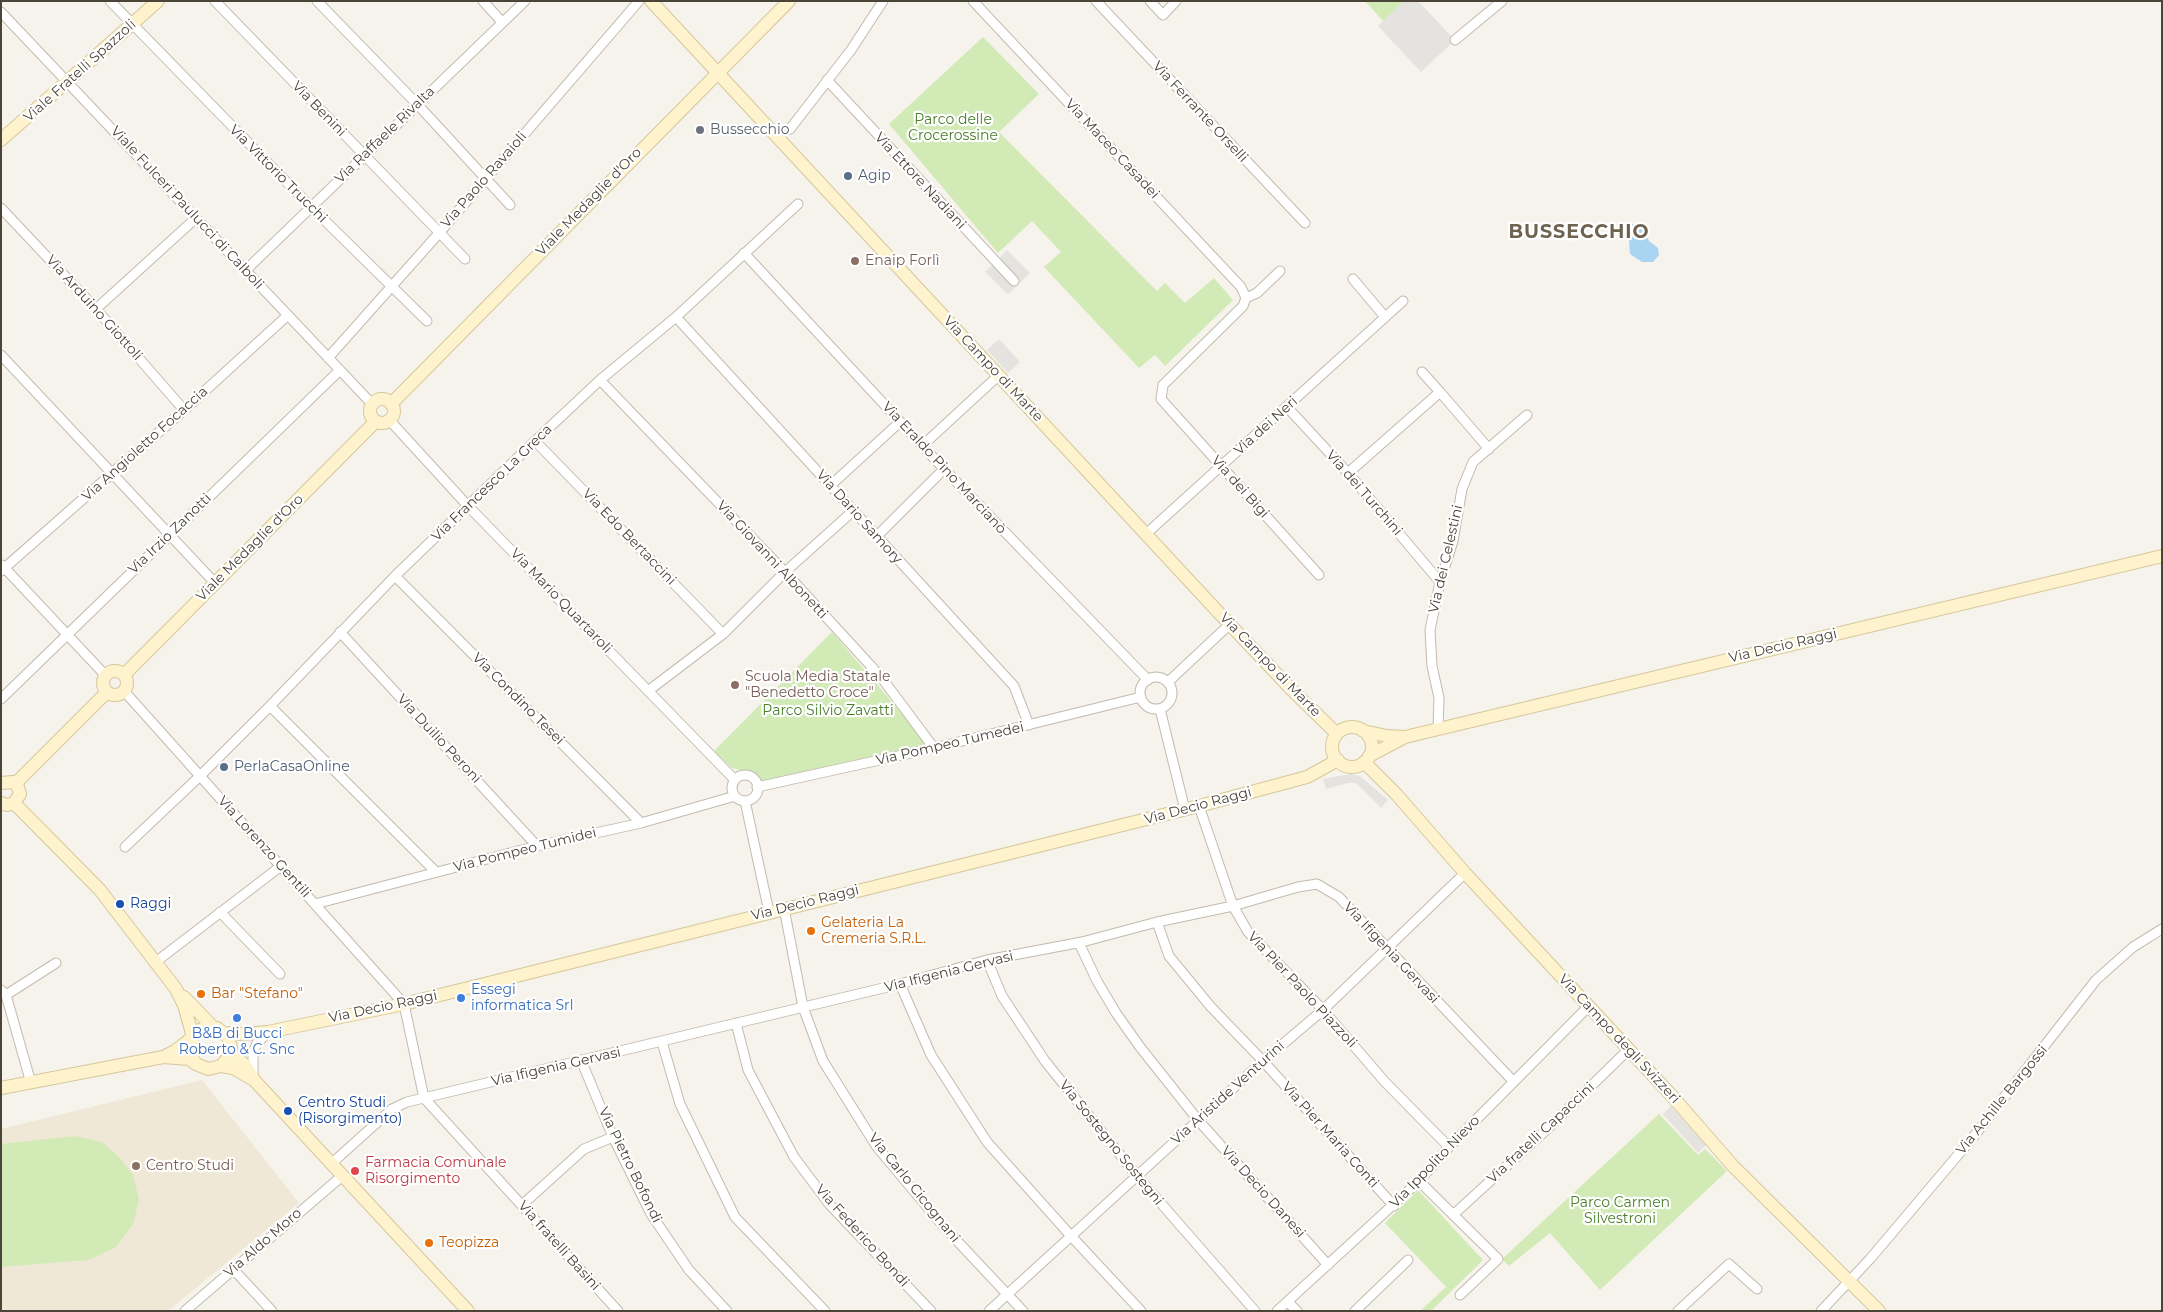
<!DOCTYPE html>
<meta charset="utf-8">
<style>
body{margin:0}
#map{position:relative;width:2163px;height:1312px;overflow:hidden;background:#f6f3ec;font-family:Montserrat,sans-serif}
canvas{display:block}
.frame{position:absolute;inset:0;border:2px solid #4b4439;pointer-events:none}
</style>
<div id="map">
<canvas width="2163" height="1312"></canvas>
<div class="frame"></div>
</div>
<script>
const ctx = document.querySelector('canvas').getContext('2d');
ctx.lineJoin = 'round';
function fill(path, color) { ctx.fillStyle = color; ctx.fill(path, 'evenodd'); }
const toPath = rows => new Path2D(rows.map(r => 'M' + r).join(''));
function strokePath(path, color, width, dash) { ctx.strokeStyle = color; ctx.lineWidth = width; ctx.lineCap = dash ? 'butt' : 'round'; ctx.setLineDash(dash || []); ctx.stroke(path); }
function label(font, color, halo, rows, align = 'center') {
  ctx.font = font + ' Montserrat,sans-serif'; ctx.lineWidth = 4.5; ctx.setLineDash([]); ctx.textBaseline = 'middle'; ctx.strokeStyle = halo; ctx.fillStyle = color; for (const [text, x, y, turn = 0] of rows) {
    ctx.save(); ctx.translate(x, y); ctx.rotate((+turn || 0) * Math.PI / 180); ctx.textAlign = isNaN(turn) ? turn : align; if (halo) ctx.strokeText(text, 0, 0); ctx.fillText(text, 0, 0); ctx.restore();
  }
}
const education = toPath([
 [202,1080,299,1203,168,1311,1,1311,1,1129]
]);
const green = toPath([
 [1365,1,1405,1,1383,21],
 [983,37,1039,94,999,132,1157,291,1165,283,1185,303,1214,278,1233,300,1165,366,1155,355,1139,368,1044,267,1061,252,1032,221,998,253,889,124],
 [832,632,928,744,762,781,749,772,732,768,714,751],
 [1659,1114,1698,1155,1705,1149,1727,1171,1600,1290,1550,1233,1509,1266,1502,1259],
 [75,1136,102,1142,120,1158,133,1175,139,1200,133,1224,116,1247,88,1260,1,1267,1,1144],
 [1418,1190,1483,1260,1431,1311,1420,1311,1446,1287,1385,1223]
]);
const parking = toPath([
 [1404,1,1418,1,1455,40,1421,72,1378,26],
 [1007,250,1030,273,1008,295,985,272],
 [999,339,1020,362,1008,373,987,350],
 [1351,774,1360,776,1388,800,1381,808,1356,783,1348,783,1326,789,1323,779],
 [1671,1106,1706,1145,1698,1153,1663,1114]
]);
const water = toPath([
 [1632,224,1643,228,1649,241,1658,248,1659,255,1653,262,1642,262,1630,254,1629,241,1624,235,1625,228]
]);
const street = toPath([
 [110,1,310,206,427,321],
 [215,1,465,259],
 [317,1,418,105,510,205],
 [483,1,502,22],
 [973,1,1241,287,1246,298],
 [1096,1,1305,223],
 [1150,1,1163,15,1176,1],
 [1,12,373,405],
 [1455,40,1502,1],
 [827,80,1014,281],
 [790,129,851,50,883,1],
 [1,208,96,309,184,410],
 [744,253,944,469,1148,680],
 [246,270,525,1],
 [1280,271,1257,293,1246,298,1243,306,1163,385,1161,399,1319,575],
 [1353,279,1385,317],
 [96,309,196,218],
 [676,317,1014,686,1029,725],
 [1,355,215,583],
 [328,358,440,232,639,1],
 [1422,372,1440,392],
 [600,380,785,572,881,677,934,748],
 [1287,407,1348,473,1440,582],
 [390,419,393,424,468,506,735,780],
 [535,441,723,634],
 [922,446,999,375],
 [1348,473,1440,392,1489,449],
 [831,485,900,422],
 [1146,534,1403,301],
 [877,536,944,469],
 [2,565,106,676],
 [1,571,184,410,288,315],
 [395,576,641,823],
 [340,632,537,846],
 '1140 693a16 16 0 1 1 32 0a16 16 0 1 1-32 0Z',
 [1168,682,1230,624],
 [124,691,404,1004,424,1098,618,1311],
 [648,691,723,634,785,572,853,511],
 [1,699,340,370],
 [270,706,436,872],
 [1160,709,1185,810],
 [1438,729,1439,698,1432,666,1430,630,1440,582,1453,541,1462,489,1473,462,1527,415],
 '732 788a13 13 0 1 1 26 0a13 13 0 1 1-26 0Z',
 [757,787,934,748,1141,697],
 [745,801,769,912],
 [1199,806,1233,906,1248,932,1323,1010,1385,1082,1449,1147],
 [125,847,200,776,270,706,395,576,535,441,600,380,676,317,798,204],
 [315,904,537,846,641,823,735,796],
 [784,908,803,1007,823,1061,877,1147,945,1228,1023,1311],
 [220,912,280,974],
 [1157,922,1169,956,1211,1007,1263,1061,1394,1206],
 [1079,943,1097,981,1116,1013,1140,1047,1198,1120,1328,1265],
 [987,960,1002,996,1045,1061,1138,1177,1255,1311],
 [157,961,281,866],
 [900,984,931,1055,987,1142,1071,1236,1141,1311],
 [1,990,6,995,31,1083],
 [6,995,56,963],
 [736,1023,748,1070,794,1157,830,1205,931,1311],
 [662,1042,680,1104,735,1217,825,1311],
 [581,1060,613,1137,651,1214,689,1270,727,1311],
 [253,1075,253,1053,257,1043,268,1032],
 [331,1164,392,1109,407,1102,900,984,987,960,1082,942,1157,922,1233,906,1298,887,1317,884,1339,897,1513,1081],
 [1419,1181,1498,1259,1460,1295],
 [522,1205,584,1149,613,1137],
 [1453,1215,1545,1131,1629,1049],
 [233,1269,272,1311],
 [1288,1302,1297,1311],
 [185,1311,342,1176],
 [989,1311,1263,1061,1323,1010,1465,873],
 [1277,1311,1419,1181,1449,1147,1588,1007],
 [1355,1311,1408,1260],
 [1678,1311,1729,1264,1757,1289],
 [1821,1311,1870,1259,1974,1136,2096,980,2133,947,2162,929]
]);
const secondary = toPath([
 [651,1,1220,614,1291,689,1337,734],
 [1,140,158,1],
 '370 411a12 12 0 1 1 24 0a12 12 0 1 1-24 0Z',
 [391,404,789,1],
 '103 683a12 12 0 1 1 24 0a12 12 0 1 1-24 0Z',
 [124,675,376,421],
 '1332 747a20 20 0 1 1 40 0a20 20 0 1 1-40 0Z',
 [1363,731,1387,736,1405,737],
 [1369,756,1405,737,2162,556],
 [1364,762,1397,795,1465,873,1672,1096,1733,1166,1879,1311],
 [1,783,13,782,18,787,20,794,14,803,7,805,1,803],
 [15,784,107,692],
 [14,803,100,890,176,989,184,1005,193,1037,175,1051,163,1057],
 [184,997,213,1027],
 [225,1033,245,1034,268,1032,404,1004,1199,806,1307,777,1338,760],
 [231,1054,245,1065,253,1078],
 [221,1066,231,1054,231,1047,228,1037,217,1028,207,1027,200,1030,193,1037,190,1046,191,1056,196,1064,208,1069,221,1066,233,1068,254,1080,468,1311],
 [1,1088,163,1057,189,1059,196,1064]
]);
const markers = [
 [700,130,5,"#6b7280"],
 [848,176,5,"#5c6f8a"],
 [855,261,5,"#8d6e63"],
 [735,685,5,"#8d6e63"],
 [224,767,5,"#5c6f8a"],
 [120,904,5,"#1a4fb4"],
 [811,931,5,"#e8710a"],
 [201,994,5,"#e8710a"],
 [461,998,5,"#3f7fe0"],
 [237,1018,5,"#3f7fe0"],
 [288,1111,5,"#1a4fb4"],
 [136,1166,5,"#8d6e63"],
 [355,1171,5,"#e0444e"],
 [429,1243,5,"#e8710a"]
];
const streetNames = [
 ["Viale Fratelli Spazzoli",80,71,-42],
 ["Via Benini",319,109,46],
 ["Via Ferrante Orselli",1200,112,47],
 ["Via Raffaele Rivalta",385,135,-44],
 ["Via Maceo Casadei",1112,149,47],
 ["Via Vittorio Trucchi",278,174,45],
 ["Via Paolo Ravaioli",484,180,-49],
 ["Via Ettore Nadiani",920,181,47],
 ["Viale Medaglie d'Oro",589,202,-46],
 ["Viale Fulceri Paulucci di Calboli",187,208,47],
 ["Via Arduino Giottoli",94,308,48],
 ["Via Campo di Marte",993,369,47],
 ["Via dei Neri",1266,426,-42],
 ["Via Angioletto Focaccia",145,444,-42],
 ["Via Eraldo Pino Marcianò",944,468,47],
 ["Via Francesco La Greca",492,483,-44],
 ["Via dei Bigi",1240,487,48],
 ["Via dei Turchini",1364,493,49],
 ["Via Dario Samory",859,517,48],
 ["Via Irzio Zanotti",170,534,-44],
 ["Via Edo Bertaccini",629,537,46],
 ["Viale Medaglie d'Oro",250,548,-45],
 ["Via dei Celestini",1446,559,-77],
 ["Via Giovanni Albonetti",772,560,47],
 ["Via Mario Quartaroli",561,601,46],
 ["Via Decio Raggi",1783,646,-13],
 ["Via Campo di Marte",1270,665,46],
 ["Via Condino Tesei",518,699,45],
 ["Via Duilio Peroni",439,739,47],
 ["Via Pompeo Tumedei",950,744,-13],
 ["Via Decio Raggi",1198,806,-15],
 ["Via Lorenzo Gentili",264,847,48],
 ["Via Pompeo Tumidei",525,850,-14],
 ["Via Decio Raggi",805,903,-14],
 ["Via Ifigenia Gervasi",1391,953,47],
 ["Via Ifigenia Gervasi",949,972,-14],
 ["Via Pier Paolo Piazzoli",1302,990,47],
 ["Via Decio Raggi",383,1007,-12],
 ["Via Campo degli Svizzeri",1619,1039,47],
 ["Via Ifigenia Gervasi",556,1067,-13],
 ["Via Aristide Venturini",1228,1093,-42],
 ["Via Achille Bargossi",2002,1100,-51],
 ["Via fratelli Capaccini",1541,1133,-43],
 ["Via Pier Maria Conti",1330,1135,48],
 ["Via Sostegno Sostegni",1111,1143,51],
 ["Via Ippolito Nievo",1435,1162,-46],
 ["Via Pietro Bofondi",630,1165,64],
 ["Via Carlo Cicognani",914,1188,51],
 ["Via Decio Danesi",1263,1192,48],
 ["Via Federico Bondi",862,1236,48],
 ["Via Aldo Moro",263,1243,-41],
 ["Via fratelli Basini",559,1246,48]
];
const parkNames = [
 ["Parco delle",953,120],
 ["Crocerossine",953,136],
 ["Parco Silvio Zavatti",828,711],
 ["Parco Carmen",1620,1203],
 ["Silvestroni",1620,1219]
];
const worshipNames = [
 ["Bussecchio",710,130]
];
const serviceNames = [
 ["Agip",858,176],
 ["PerlaCasaOnline",234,767]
];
const educationNames = [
 ["Enaip Forlì",865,261],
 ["Scuola Media Statale",745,677],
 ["\"Benedetto Croce\"",745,693],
 ["Centro Studi",146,1166]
];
const transitNames = [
 ["Raggi",130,904],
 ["Centro Studi",298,1103],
 ["(Risorgimento)",298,1119]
];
const foodNames = [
 ["Gelateria La",821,923],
 ["Cremeria S.R.L.",821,939],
 ["Bar \"Stefano\"",211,994],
 ["Teopizza",439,1243]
];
const shopNames = [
 ["Essegi",471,990],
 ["informatica Srl",471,1006],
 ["B&B di Bucci",237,1034,"center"],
 ["Roberto & C. Snc",237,1050,"center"]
];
const healthNames = [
 ["Farmacia Comunale",365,1163],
 ["Risorgimento",365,1179]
];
const districtNames = [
 ["BUSSECCHIO",1579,232]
];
fill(education, '#efe8d6');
fill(green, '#d2eab5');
fill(parking, '#e5e3e0');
fill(water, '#a9d4f2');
strokePath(street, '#c2bbae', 11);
strokePath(secondary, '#d6c79b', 14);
strokePath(street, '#fff', 9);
strokePath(secondary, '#fff3cd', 12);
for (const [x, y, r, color] of markers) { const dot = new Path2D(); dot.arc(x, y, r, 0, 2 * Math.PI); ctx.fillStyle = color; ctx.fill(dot); strokePath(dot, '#fff', 2); }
label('14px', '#4b4439', '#fff', streetNames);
label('14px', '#4a7f2a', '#fff', parkNames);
label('14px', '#5b616d', '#fff', worshipNames, 'left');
label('14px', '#4e5e75', '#fff', serviceNames, 'left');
label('14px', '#785e54', '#fff', educationNames, 'left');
label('14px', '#164399', '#fff', transitNames, 'left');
label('14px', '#c56008', '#fff', foodNames, 'left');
label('14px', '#366cbe', '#fff', shopNames, 'left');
label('14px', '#be3a42', '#fff', healthNames, 'left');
ctx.letterSpacing = '1px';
label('bold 19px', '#6e6250', '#fff', districtNames);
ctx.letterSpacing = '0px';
</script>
